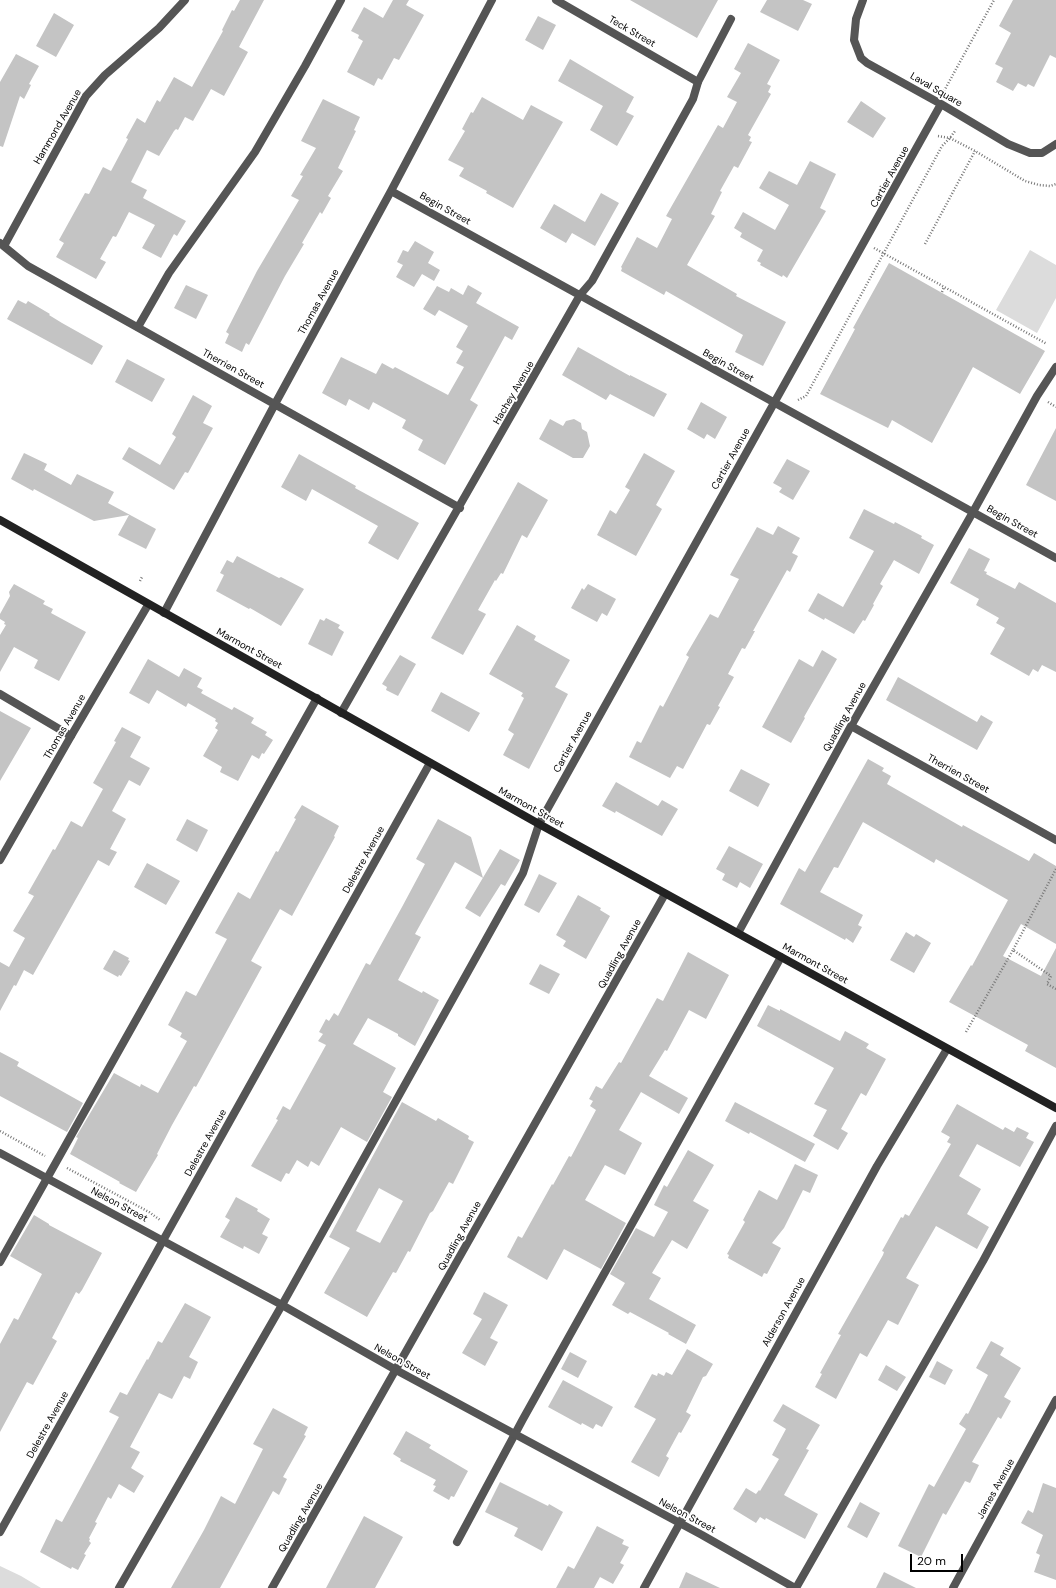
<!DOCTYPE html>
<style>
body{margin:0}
#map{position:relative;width:1056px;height:1588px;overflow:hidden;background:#fff;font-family:"DM Sans",sans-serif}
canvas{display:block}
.scale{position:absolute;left:910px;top:1554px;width:53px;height:18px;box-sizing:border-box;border:2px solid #000;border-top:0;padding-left:5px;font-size:12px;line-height:14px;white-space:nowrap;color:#000;-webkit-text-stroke:3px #fff;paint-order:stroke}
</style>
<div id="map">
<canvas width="1056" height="1588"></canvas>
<div class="scale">20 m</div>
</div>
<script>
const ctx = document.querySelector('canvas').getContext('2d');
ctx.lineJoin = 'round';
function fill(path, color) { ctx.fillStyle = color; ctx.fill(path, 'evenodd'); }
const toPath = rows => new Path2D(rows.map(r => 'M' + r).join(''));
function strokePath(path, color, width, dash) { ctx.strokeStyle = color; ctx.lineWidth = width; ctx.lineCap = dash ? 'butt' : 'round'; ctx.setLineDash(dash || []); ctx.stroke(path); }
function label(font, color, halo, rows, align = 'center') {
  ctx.font = font + ' "DM Sans",sans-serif'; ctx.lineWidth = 3.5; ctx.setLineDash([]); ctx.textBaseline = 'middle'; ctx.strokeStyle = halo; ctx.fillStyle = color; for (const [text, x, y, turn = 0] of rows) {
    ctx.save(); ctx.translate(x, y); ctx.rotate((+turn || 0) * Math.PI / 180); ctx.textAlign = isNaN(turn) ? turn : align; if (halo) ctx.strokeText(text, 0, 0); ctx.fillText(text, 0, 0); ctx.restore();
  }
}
const green = toPath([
 [1030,250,1056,265,1056,298,1037,333,996,310],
 [0,1566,21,1576,41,1588,0,1588]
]);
const building = toPath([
 [240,0,264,0,239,47,248,52,224,96,211,89,193,121,185,117,178,130,176,129,174,131,159,156,147,150,131,182,147,190,143,198,186,221,177,236,174,234,161,258,142,248,155,225,129,212,116,237,113,236,100,259,106,262,96,279,56,257,64,243,59,240,85,193,89,194,103,167,111,171,128,139,126,138,137,118,145,123,157,100,160,102,174,77,192,87,223,31,222,30,232,10,234,11],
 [393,0,409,0,406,5,424,15,399,60,394,58,382,80,378,78,374,86,347,72,363,41,358,38,359,35,351,31,364,7,383,18],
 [630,0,718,0,697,38],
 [767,0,803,0,812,4,798,31,760,12],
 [1013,0,1056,0,1056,58,1050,55,1034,87,1028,84,1026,87,1018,83,1013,91,996,82,1003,68,995,64,1011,33,999,26],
 [54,13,74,25,56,57,36,46],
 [538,16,556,25,543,50,525,40],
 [748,43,780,60,767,84,771,86,768,92,771,94,748,135,751,137,749,141,752,142,738,168,734,166,720,191,722,192,711,214,715,216,687,265,737,294,736,296,786,322,763,366,735,352,743,335,666,291,664,295,621,271,622,268,621,267,637,237,657,248,672,219,666,216,718,125,723,128,737,102,727,97,741,73,734,69],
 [16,54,39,66,29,84,31,85,24,99,20,96,3,147,0,146,0,82],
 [570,59,634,97,626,112,634,116,617,146,590,130,603,106,558,81],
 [482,97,523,120,531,105,563,122,513,208,486,193,487,191,459,176,464,168,448,160,465,131,462,129,471,112,473,113],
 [323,99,360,117,354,130,356,131,338,168,343,171,328,196,331,198,322,214,320,212,302,243,304,244,285,276,249,345,246,343,242,352,225,343,229,334,226,332,257,271,299,200,291,196,303,176,300,175,316,148,301,141],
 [861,101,886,118,873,138,847,122],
 [810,161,836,174,820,208,826,211,787,278,783,275,782,277,760,265,761,263,757,261,763,250,740,237,742,233,734,228,743,212,775,230,789,205,759,188,769,171,797,185],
 [601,193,619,203,595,246,572,233,566,243,540,228,554,204,585,222],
 [415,241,434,252,428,263,440,270,434,281,422,274,414,287,396,277,403,265,397,262,403,250,408,252],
 [889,263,1045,351,1020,394,973,367,932,443,892,420,888,428,820,394,855,329,853,328],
 [186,285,208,295,196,319,174,308],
 [468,285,482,293,476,303,519,327,512,340,505,336,470,400,478,405,445,465,418,450,423,440,402,428,406,420,373,402,369,410,349,399,346,406,322,393,341,357,376,374,382,363,393,369,395,367,448,395,464,367,456,363,463,351,456,347,468,326,439,310,435,316,423,309,437,286,449,292,451,288,463,295],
 [18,300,26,304,28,301,50,314,49,315,62,323,103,346,92,365,7,319],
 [578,347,630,376,630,375,667,394,654,417,610,394,606,400,562,375],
 [127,359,165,379,152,402,115,382],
 [193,395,212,406,203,423,213,428,188,473,185,472,174,490,122,459,129,447,160,465,176,437,172,434],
 [701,402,727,417,715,439,707,434,704,439,687,429],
 [550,419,563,426,566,421,574,419,581,423,582,429,587,432,590,446,583,458,573,458,539,439],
 [1056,428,1056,501,1026,485],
 [24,453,47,464,44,470,71,485,77,474,114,492,108,503,156,529,146,549,118,535,129,515,94,521,34,489,33,491,11,479],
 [644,453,675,471,656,505,662,509,636,556,597,535,610,510,616,514,630,490,625,487],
 [299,454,356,486,355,488,419,523,398,560,368,543,378,526,312,489,306,501,281,487],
 [787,459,810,471,793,500,779,492,782,488,773,483],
 [518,482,548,500,527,538,522,535,503,574,501,573,496,581,495,580,478,610,486,614,463,655,431,638],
 [864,509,894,524,895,522,922,536,921,538,934,545,919,574,894,560,880,584,883,586,873,604,874,605,865,621,863,620,854,634,825,618,824,620,808,611,818,593,843,607,874,551,849,538],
 [778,526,800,538,792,553,798,556,790,572,787,570,753,631,755,631,745,649,742,648,728,674,734,677,718,706,720,707,710,725,707,724,683,769,677,766,670,778,629,757,637,741,641,743,660,705,663,707,689,657,686,655,710,614,718,618,739,579,730,575,757,527,773,535],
 [969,548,990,559,984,571,987,572,986,574,1015,589,1019,582,1056,603,1056,672,1042,665,1038,672,1033,669,1029,676,990,654,1005,628,996,623,999,618,976,605,979,599,950,583],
 [237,556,279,578,281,577,304,589,281,626,250,608,249,609,216,591,224,575,220,573,227,560,233,563],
 [14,584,45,601,43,604,53,609,51,613,86,632,59,681,34,668,38,660,14,647,0,672,0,635,6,625,4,624,5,622,0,619,0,614,10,596,9,592],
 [588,584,616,599,607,616,602,613,597,622,571,608,582,588,584,590],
 [326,618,340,625,338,628,344,632,332,656,308,644,320,619,324,621],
 [517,625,536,636,534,640,570,660,555,687,568,694,529,769,503,755,514,734,508,730,524,698,521,696,523,693,489,674],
 [822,650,837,659,804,717,805,718,791,743,762,727,799,659,813,667],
 [400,655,416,664,398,696,386,690,387,687,382,684],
 [148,659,179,677,184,668,202,678,197,687,203,690,201,693,232,710,234,707,254,718,251,723,267,732,265,735,273,740,264,754,262,753,259,759,252,755,238,781,220,772,222,767,203,756,218,730,215,728,218,723,215,721,216,719,188,703,186,707,157,690,149,704,129,693],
 [898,677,977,722,981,715,993,722,977,750,886,700],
 [441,692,480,713,469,732,431,711],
 [0,711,31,728,0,781],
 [122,727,141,737,130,757,150,768,140,786,129,780,112,811,126,819,110,849,117,852,109,866,98,860,33,975,24,970,16,986,14,985,0,1011,0,962,9,967,25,938,13,931,34,896,28,893,53,849,55,850,71,821,82,827,103,789,93,783,116,742,114,741],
 [868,759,884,768,882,771,891,776,887,784,962,827,963,825,1029,861,1034,853,1056,866,1056,944,1021,924,1003,956,1041,976,1056,948,1056,1068,1025,1051,1028,1045,949,1002,971,965,972,966,1008,900,936,859,934,863,863,822,838,868,834,867,820,892,863,915,858,925,862,927,853,943,846,938,845,940,780,904,799,868,805,872],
 [741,769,770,784,758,807,729,791],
 [616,782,658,806,662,800,678,809,662,836,627,817,616,811,615,813,602,806],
 [302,805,339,826,334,836,335,837,292,916,280,909,266,934,251,961,262,967,196,1087,194,1086,172,1125,157,1154,158,1155,136,1192,119,1183,120,1182,70,1154,78,1138,76,1137,114,1073,140,1087,141,1084,158,1093,187,1041,180,1037,182,1033,168,1025,186,991,196,996,227,939,215,933,238,892,250,899,276,851,278,852,296,819,294,818],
 [187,819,208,830,197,852,176,840],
 [438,819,471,837,483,878,455,862,415,934,421,937,398,980,422,993,423,991,439,1000,415,1046,398,1036,398,1034,368,1018,353,1044,396,1068,383,1092,392,1097,367,1142,341,1127,319,1166,311,1161,308,1167,297,1160,289,1174,286,1173,281,1182,251,1166,278,1120,276,1119,283,1106,290,1110,326,1045,318,1041,323,1034,319,1032,326,1019,329,1021,334,1013,338,1016,366,963,370,965,402,907,425,864,416,859],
 [729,846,763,864,750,888,740,882,737,888,722,880,725,874,716,869],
 [500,849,520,860,505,886,501,884,480,917,465,908],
 [147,863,180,881,166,905,134,887],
 [539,874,557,883,539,913,524,905],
 [578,895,601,908,600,910,610,916,586,959,563,946,566,941,556,935],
 [906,932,914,937,916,934,931,943,914,973,890,960],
 [114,950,129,958,128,960,130,961,121,976,119,975,118,977,103,969],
 [688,952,729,975,706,1019,689,1010,667,1051,665,1050,649,1076,688,1098,679,1114,641,1092,619,1130,642,1143,625,1175,605,1165,585,1200,626,1223,601,1269,564,1249,547,1280,507,1257,518,1236,522,1238,552,1184,553,1185,569,1156,571,1157,596,1110,590,1106,593,1101,589,1099,596,1086,602,1089,619,1062,621,1063,657,998,663,1001],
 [540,964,560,974,549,994,529,984],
 [768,1005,780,1011,780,1009,840,1041,845,1031,869,1044,866,1048,886,1059,866,1096,861,1093,841,1129,848,1133,838,1150,813,1136,827,1110,814,1104,834,1068,757,1026],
 [0,1052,19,1062,17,1066,83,1103,67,1132,0,1096],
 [402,1102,436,1121,438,1118,469,1136,468,1139,474,1142,453,1184,449,1182,433,1211,430,1213,410,1252,408,1251,396,1273,393,1272,367,1317,324,1293,350,1248,329,1237],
 [379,1188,403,1201,380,1243,356,1231],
 [735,1102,815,1144,805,1162,750,1132,749,1134,725,1121],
 [957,1104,1003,1130,1005,1127,1014,1132,1017,1127,1029,1133,1026,1138,1034,1142,1020,1167,977,1144,959,1176,981,1189,967,1214,989,1227,977,1249,936,1226,906,1278,919,1285,898,1325,888,1320,867,1357,860,1353,836,1399,815,1387,822,1374,820,1373,841,1335,838,1334,883,1255,884,1252,882,1251,901,1217,903,1218,905,1214,909,1216,951,1144,947,1142,950,1137,941,1132],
 [688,1150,714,1165,693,1201,709,1210,687,1249,672,1240,652,1273,661,1278,649,1299,696,1325,686,1344,668,1334,669,1333,630,1312,628,1314,612,1305,625,1283,610,1274,636,1228,654,1237,668,1212,654,1205,664,1185,667,1187],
 [795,1164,818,1175,810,1193,803,1190,784,1228,772,1243,781,1248,767,1274,764,1273,762,1277,728,1258,729,1255,727,1254,745,1222,743,1220,759,1190,777,1200],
 [236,1197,258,1209,257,1211,270,1219,262,1234,268,1237,259,1254,244,1246,243,1249,220,1237,230,1220,225,1217],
 [34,1215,49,1224,49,1225,102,1253,82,1290,79,1294,76,1292,52,1338,57,1341,33,1385,27,1382,0,1432,0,1344,14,1318,18,1320,42,1274,10,1256],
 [484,1292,508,1305,490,1338,498,1342,485,1366,462,1353,482,1319,473,1314],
 [185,1303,211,1317,189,1357,198,1362,190,1379,184,1376,172,1399,159,1393,130,1447,140,1452,131,1468,144,1476,134,1493,119,1484,111,1499,108,1497,95,1522,97,1523,89,1538,90,1539,89,1541,91,1543,84,1554,86,1555,78,1570,72,1567,71,1569,40,1552,56,1519,62,1522,119,1417,109,1412,120,1392,127,1395,147,1359,148,1360,158,1341,162,1343],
 [991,1341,1004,1348,1000,1355,1021,1368,1004,1397,1011,1401,1001,1419,998,1417,972,1462,979,1465,970,1483,965,1481,946,1515,943,1513,921,1557,898,1546,929,1484,934,1487,966,1429,959,1424,966,1413,968,1414,988,1375,976,1368],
 [687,1349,713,1364,706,1376,703,1377,686,1412,691,1415,681,1433,679,1432,666,1456,669,1458,659,1477,631,1462,656,1419,634,1407,652,1374,657,1376,658,1373,664,1376,666,1372,672,1375],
 [570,1352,587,1361,578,1378,561,1369],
 [937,1361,953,1370,945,1385,929,1377],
 [886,1365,906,1377,897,1391,878,1380],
 [563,1380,613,1407,602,1427,596,1424,593,1429,582,1423,581,1425,548,1407],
 [783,1404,820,1425,806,1449,809,1450,784,1495,818,1514,805,1539,766,1518,765,1520,760,1517,756,1523,733,1509,746,1488,756,1494,759,1490,760,1491,779,1459,772,1455,786,1429,773,1421],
 [273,1408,308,1427,304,1435,306,1436,283,1477,287,1479,279,1495,273,1491,220,1588,171,1588,204,1530,221,1496,235,1504,263,1449,253,1444],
 [406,1431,431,1445,429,1448,468,1471,454,1497,451,1496,449,1500,433,1491,436,1486,433,1485,436,1480,400,1461,401,1459,393,1454],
 [500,1482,548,1506,549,1504,563,1512,542,1551,514,1536,518,1528,485,1512],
 [1043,1483,1056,1488,1056,1580,1034,1572,1040,1555,1036,1553,1043,1535,1021,1523,1028,1510,1033,1513],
 [860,1502,880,1513,867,1538,847,1527],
 [364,1516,403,1537,375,1588,326,1588],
 [597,1526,624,1540,622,1544,629,1547,620,1563,624,1565,613,1584,600,1577,594,1588,556,1588,568,1566,574,1569],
 [686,1572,720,1588,679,1588],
 [884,1572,916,1588,876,1588]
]);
const path = toPath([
 [944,91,994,0],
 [938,136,950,138,975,151,1025,181,1039,185,1050,186,1056,184],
 [925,244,975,151],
 [874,248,1047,344],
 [942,292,944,287],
 [798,400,806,396,942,146,950,138,955,131],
 [1048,402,1056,407],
 [140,581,142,577],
 [1056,869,1013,950,1051,976,1047,984,1056,989],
 [966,1032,1013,950],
 [0,1131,45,1156],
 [67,1168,149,1212,160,1220]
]);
const service = toPath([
 [698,82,731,19],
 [138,327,169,273,255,152,305,66,341,0],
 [0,694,71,736],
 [0,1262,317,698],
 [457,1542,523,1419,781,957],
 [119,1588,282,1305,523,873,539,824],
 [796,1588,983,1261,1056,1126]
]);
const minor = toPath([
 [863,0,856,19,854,40,861,58,867,63,941,104,1008,144,1030,153,1042,153,1056,144],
 [391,191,1056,558],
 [0,243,28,266,460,508],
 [4,246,86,96,105,75,159,28,185,0],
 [164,613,275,404,391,191,492,0],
 [341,713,580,295,592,281,693,99,698,82,556,0],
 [851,726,1056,840],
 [539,824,941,104],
 [0,860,71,736,148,605],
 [738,933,851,726,973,512,1037,396,1056,367],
 [0,1532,430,763],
 [272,1588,665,894],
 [953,1588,1056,1400]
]);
const tertiary = toPath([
 [0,1153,282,1305,396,1370,702,1535,795,1588],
 [644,1588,877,1166,947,1049]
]);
const secondary = toPath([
 [0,520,539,824,1056,1108]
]);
const streetNames = [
 ["Teck Street",632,32,30],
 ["Laval Square",936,90,30],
 ["Hammond Avenue",58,127,-60],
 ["Cartier Avenue",890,177,-61],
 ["Begin Street",445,209,29],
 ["Thomas Avenue",319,302,-61],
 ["Begin Street",728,366,29],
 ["Therrien Street",233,369,29],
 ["Hachey Avenue",514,393,-60],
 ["Cartier Avenue",731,459,-61],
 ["Begin Street",1012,522,29],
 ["Marmont Street",249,649,29],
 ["Quadling Avenue",845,717,-61],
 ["Thomas Avenue",65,727,-60],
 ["Cartier Avenue",573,742,-61],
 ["Therrien Street",958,774,29],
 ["Marmont Street",531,808,29],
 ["Delestre Avenue",364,860,-61],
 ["Quadling Avenue",620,954,-61],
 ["Marmont Street",815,964,29],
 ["Delestre Avenue",206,1143,-61],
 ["Nelson Street",119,1205,28],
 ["Quadling Avenue",460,1236,-61],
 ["Alderson Avenue",784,1312,-61],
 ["Nelson Street",402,1362,29],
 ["Delestre Avenue",48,1425,-61],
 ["James Avenue",996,1489,-61],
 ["Nelson Street",687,1516,28],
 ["Quadling Avenue",301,1518,-60]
];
fill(green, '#dcdcdc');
fill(building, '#c4c4c4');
strokePath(path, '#777', 2.5, [1, 2]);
strokePath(service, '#555', 8);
strokePath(minor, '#555', 8);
strokePath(tertiary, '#555', 8);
strokePath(secondary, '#222', 8);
label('10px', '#000', '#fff', streetNames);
</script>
